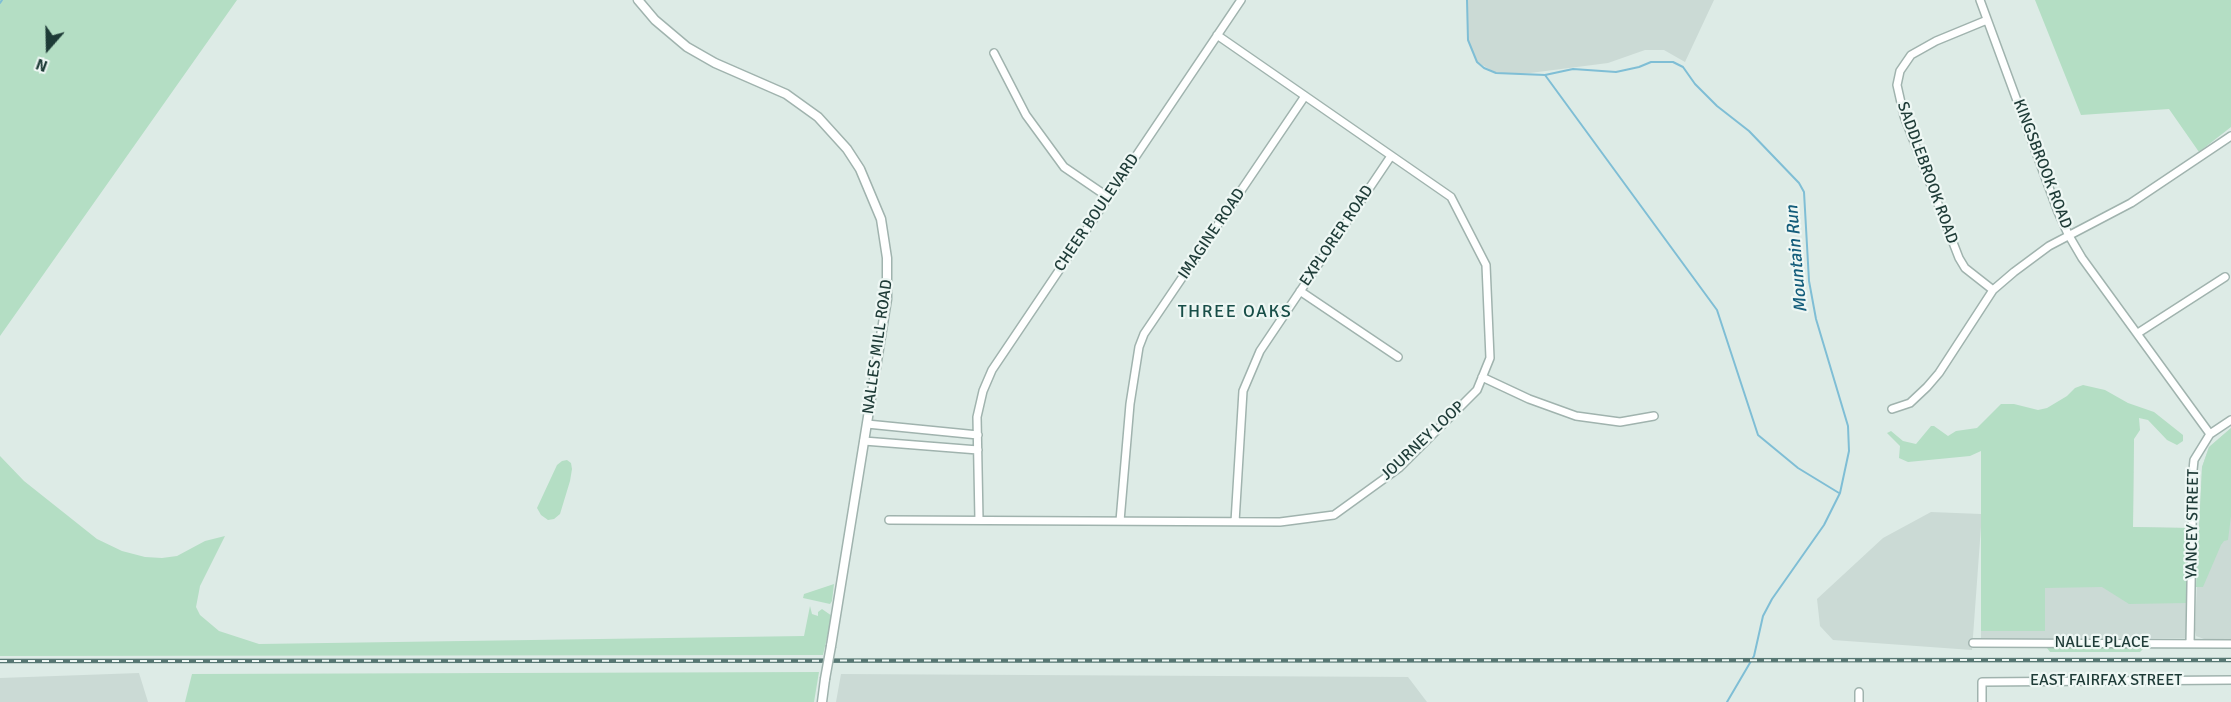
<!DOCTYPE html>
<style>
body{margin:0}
#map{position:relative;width:2231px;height:702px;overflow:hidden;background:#ddebe6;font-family:Signika,sans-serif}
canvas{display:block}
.north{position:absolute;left:18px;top:18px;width:60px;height:60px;-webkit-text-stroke:4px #eef7f4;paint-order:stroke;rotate:200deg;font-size:16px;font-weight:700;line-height:24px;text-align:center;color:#1e3b37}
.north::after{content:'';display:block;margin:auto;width:21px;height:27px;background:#1e3b37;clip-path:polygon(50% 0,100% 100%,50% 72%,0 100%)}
</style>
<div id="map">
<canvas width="2231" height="702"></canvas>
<div class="north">N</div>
</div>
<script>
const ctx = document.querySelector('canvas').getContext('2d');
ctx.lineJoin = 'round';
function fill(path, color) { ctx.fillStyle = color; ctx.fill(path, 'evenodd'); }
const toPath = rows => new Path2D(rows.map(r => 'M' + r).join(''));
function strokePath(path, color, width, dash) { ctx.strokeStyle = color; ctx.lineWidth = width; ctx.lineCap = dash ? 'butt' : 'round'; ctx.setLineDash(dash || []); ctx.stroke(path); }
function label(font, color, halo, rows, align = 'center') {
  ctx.font = font + ' Signika,sans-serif'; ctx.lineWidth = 4.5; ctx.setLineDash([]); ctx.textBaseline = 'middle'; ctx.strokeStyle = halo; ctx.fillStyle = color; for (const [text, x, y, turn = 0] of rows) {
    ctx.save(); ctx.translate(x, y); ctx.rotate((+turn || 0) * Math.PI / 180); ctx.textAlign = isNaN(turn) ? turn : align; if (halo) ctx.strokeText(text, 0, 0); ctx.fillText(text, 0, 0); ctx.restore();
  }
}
const built = toPath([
 [1467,0,1714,0,1685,62,1664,50,1645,50,1608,63,1530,73,1496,73,1477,62,1468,40],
 [2134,412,2133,527,2188,528,2188,638,1981,638,1981,527,1972,650,1833,640,1820,626,1817,599,1883,538,1931,512,1981,514,1982,450],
 [2231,428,2231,640,2204,639,2196,636,2195,630,2202,467,2209,447],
 [139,673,148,702,0,702,0,678],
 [841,674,1408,677,1427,702,836,702]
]);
const green = toPath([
 [0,0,237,0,0,336],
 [2035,0,2231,0,2231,127,2199,152,2169,109,2081,115],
 [2083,385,2105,390,2128,403,2154,412,2183,435,2183,441,2177,445,2167,440,2148,420,2139,418,2140,430,2134,439,2133,527,2188,528,2188,603,2129,604,2102,587,2045,588,2045,631,1981,631,1981,451,1970,456,1908,462,1899,458,1900,446,1887,433,1891,431,1903,441,1916,444,1931,426,1934,426,1948,436,1956,431,1977,428,2001,404,2014,404,2038,410,2047,408,2067,396,2075,388],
 [2231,428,2231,516,2228,540,2224,541,2221,545,2203,587,2196,587,2202,467,2209,447],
 [0,456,24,481,97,539,122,551,145,557,162,558,177,556,205,541,225,536,200,586,196,607,200,615,219,631,259,644,804,636,810,606,812,614,818,616,818,612,822,609,832,616,823,655,0,656],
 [567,460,571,463,572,469,570,481,560,514,554,519,548,520,541,515,537,508,557,465,562,461],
 [834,584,832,601,830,604,803,598,804,594],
 [2142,646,2143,649,2140,652,2050,652,2047,648],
 [819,672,814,702,185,702,192,674]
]);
const stream = toPath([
 [1467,0,1468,40,1477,62,1484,68,1496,73,1545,75,1573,69,1616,72,1639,67,1651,62,1673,62,1683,67,1695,84,1717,106,1749,131,1799,183,1804,192,1809,281,1816,319,1848,426,1849,451,1840,493,1824,525,1772,599,1763,616,1754,656,1727,702],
 [0,3,2,0],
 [1545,75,1717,310,1758,435,1798,468,1839,493]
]);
const minor = toPath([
 [1980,0,2058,212,2068,234,2082,258,2210,434],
 [1987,20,1936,41,1911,55,1900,71,1897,85,1904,116,1959,258,1965,268,1993,290],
 [994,53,1026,115,1064,167,1108,197],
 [1300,291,1398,357],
 [2138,333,2225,277],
 [1482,377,1529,399,1576,416,1620,422,1654,416],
 [1892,409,1910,403,1927,387,1939,373,1993,290,2014,272,2049,246,2131,203,2231,136],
 [867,424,978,435],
 [864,441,978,450],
 [889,520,1280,522,1334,515,1399,468,1477,390,1490,358,1486,265,1451,197,1217,35],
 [979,520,977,417,983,391,992,370,1241,0],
 [1120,521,1130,404,1139,347,1144,334,1305,96],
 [1235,522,1243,391,1260,351,1391,156],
 [1973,643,2231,644],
 [2190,644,2193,470,2194,460,2210,434,2231,420],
 [1859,692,1859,702],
 [1982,702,1982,682,2231,680]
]);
const tertiary = toPath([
 [638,0,655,20,687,47,715,63,786,94,818,117,847,149,860,169,881,219,887,258,887,299,831,646],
 [822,702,825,679]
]);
const rail = toPath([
 [0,661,2231,660]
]);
const tertiaryBridge = toPath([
 [825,679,831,646]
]);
const streetNames = [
 ["KINGSBROOK ROAD",2042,164,69],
 ["SADDLEBROOK ROAD",1927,173,70],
 ["CHEER BOULEVARD",1097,213,-56],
 ["IMAGINE ROAD",1212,234,-56],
 ["EXPLORER ROAD",1337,236,-56],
 ["NALLES MILL ROAD",878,347,-82],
 ["JOURNEY LOOP",1423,441,-43],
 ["YANCEY STREET",2193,524,-89],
 ["NALLE PLACE",2102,643],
 ["EAST FAIRFAX STREET",2106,681]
];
const waterNames = [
 ["Mountain Run",1797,259,-95]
];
const neighbourhoodNames = [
 ["THREE OAKS",1235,312]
];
fill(built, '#cbdad5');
fill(green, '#b4dec4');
strokePath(stream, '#7fbed5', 2);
strokePath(minor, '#a0b3ae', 10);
strokePath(tertiary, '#a0b3ae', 11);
strokePath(minor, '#fff', 7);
strokePath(tertiary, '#fff', 8);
strokePath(rail, '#577773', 4.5);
strokePath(rail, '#eef7f4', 2, [7]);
strokePath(tertiaryBridge, '#a0b3ae', 11, []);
strokePath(tertiaryBridge, '#fff', 8);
label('16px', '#1e3b37', '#eef7f4', streetNames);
label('italic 18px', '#145d7b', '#eef7f4', waterNames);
ctx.letterSpacing = '1.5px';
label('18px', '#184e48', '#eef7f4', neighbourhoodNames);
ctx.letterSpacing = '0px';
</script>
